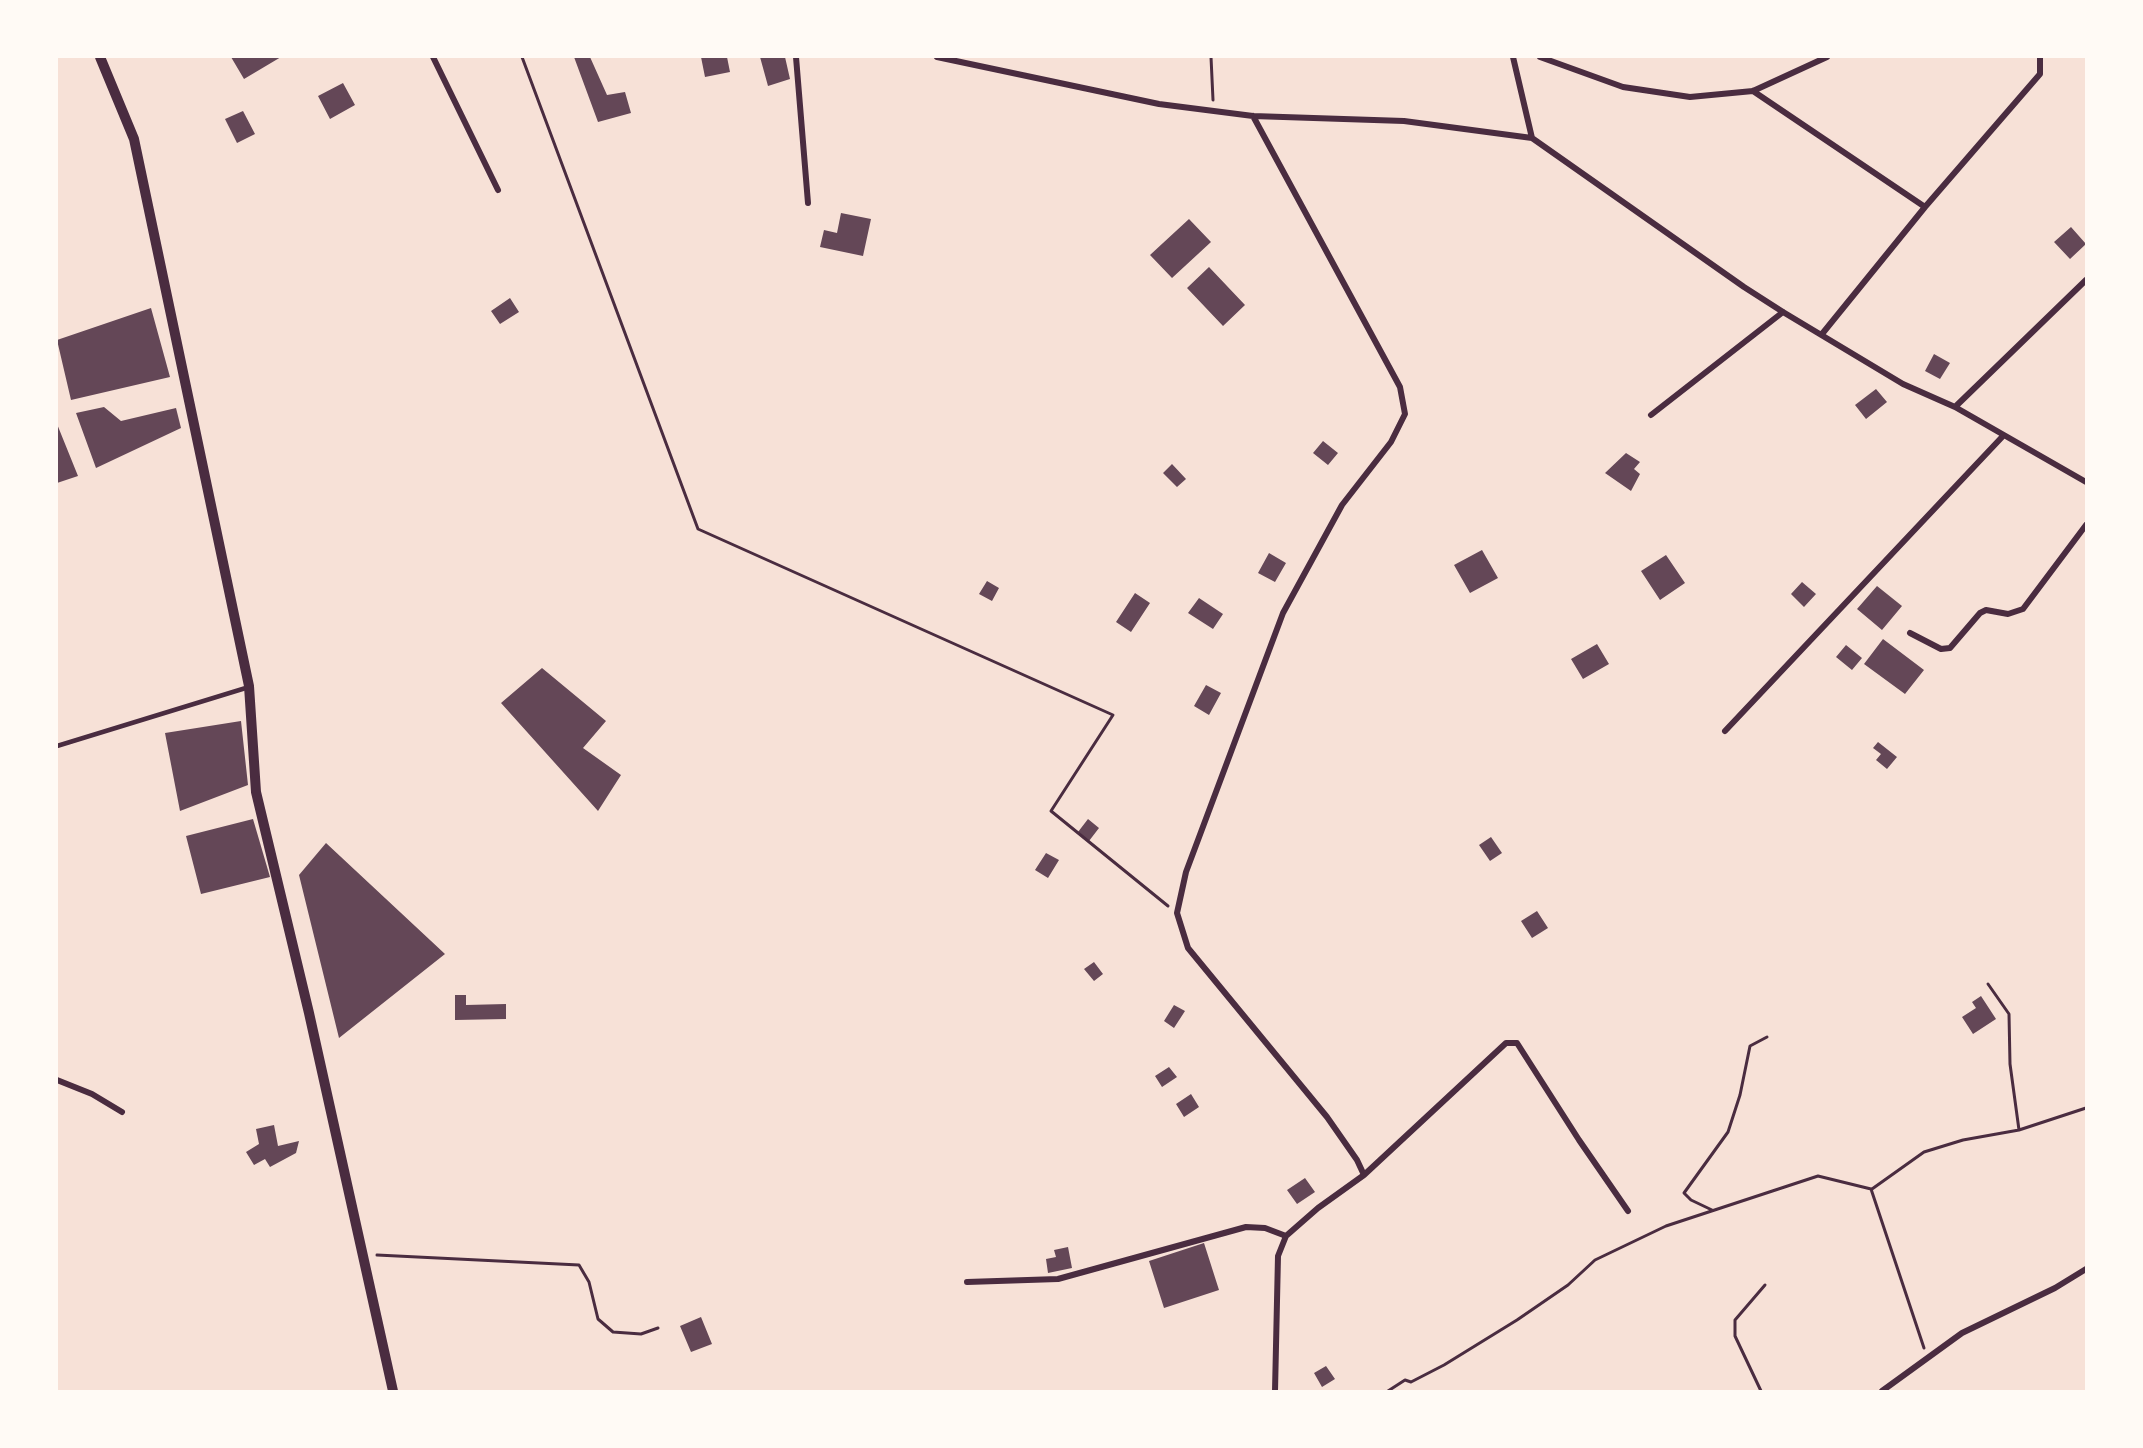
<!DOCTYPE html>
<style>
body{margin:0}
#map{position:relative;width:2143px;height:1448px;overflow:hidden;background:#f7e1d7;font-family:Raleway,sans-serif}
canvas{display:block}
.frame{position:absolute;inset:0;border:58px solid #fffaf5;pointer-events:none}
</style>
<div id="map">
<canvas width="2143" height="1448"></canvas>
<div class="frame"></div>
</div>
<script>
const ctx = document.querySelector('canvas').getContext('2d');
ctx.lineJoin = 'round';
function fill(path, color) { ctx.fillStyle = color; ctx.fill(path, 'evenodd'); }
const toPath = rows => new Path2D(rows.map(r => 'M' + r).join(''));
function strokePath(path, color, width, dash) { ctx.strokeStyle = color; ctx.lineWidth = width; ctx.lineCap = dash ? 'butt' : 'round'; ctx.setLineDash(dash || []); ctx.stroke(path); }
const building = toPath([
 [231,57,281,57,244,79],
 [574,57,590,57,607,95,625,92,631,113,598,122],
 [701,57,727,57,730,72,705,77],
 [760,57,785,57,790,79,768,86],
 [343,83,355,105,330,119,318,96],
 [243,111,255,134,237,143,225,119],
 [841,213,871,219,863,256,820,247,824,230,837,233],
 [1189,219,1211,242,1172,278,1150,255],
 [2071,227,2086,244,2070,259,2054,242],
 [1209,267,1245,305,1223,326,1187,288],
 [510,298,519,312,500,324,491,311],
 [151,308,170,377,71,400,57,340],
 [1934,354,1950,363,1940,379,1925,371],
 [1876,389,1887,402,1866,419,1855,405],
 [104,407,121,421,176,408,181,428,96,468,76,413],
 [57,424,78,476,57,483],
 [1323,441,1338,453,1328,465,1313,453],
 [1626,453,1640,462,1634,469,1640,474,1631,491,1605,473],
 [1172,464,1186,479,1177,487,1163,473],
 [1482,550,1498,578,1470,593,1454,565],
 [1269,553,1286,563,1275,582,1258,573],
 [1666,555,1685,583,1660,600,1641,571],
 [987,581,999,588,992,601,979,594],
 [1802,582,1816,594,1804,607,1791,594],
 [1877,586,1902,606,1882,630,1857,609],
 [1135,593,1150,603,1131,632,1116,622],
 [1199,598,1223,614,1213,629,1188,613],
 [1883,639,1924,670,1905,694,1864,664],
 [1597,644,1609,664,1583,679,1571,659],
 [1846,645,1862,658,1852,670,1836,657],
 [542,668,606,721,583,748,621,775,598,811,501,703],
 [1206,685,1221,693,1209,715,1194,706],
 [241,721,248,785,180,811,165,733],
 [1878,742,1897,757,1887,769,1876,760,1881,754,1873,748],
 [253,819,270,877,201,894,186,836],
 [1088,819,1099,828,1089,841,1078,832],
 [1491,837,1502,853,1490,861,1479,845],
 [326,843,445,954,339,1038,299,875],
 [1046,853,1059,860,1048,878,1035,870],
 [1537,911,1548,928,1532,938,1521,921],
 [1094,962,1103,974,1094,981,1084,969],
 [455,995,466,995,466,1005,506,1004,506,1019,455,1020],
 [1981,996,1996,1019,1973,1034,1962,1017,1976,1008,1972,1002],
 [1174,1005,1185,1011,1174,1028,1164,1021],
 [1169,1067,1177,1077,1162,1087,1155,1076],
 [1191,1094,1199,1107,1184,1117,1176,1104],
 [274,1125,278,1146,299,1141,296,1153,270,1167,265,1159,254,1165,246,1152,259,1144,256,1129],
 [1305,1178,1315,1192,1297,1204,1287,1190],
 [1204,1243,1219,1290,1164,1308,1149,1261],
 [1068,1247,1072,1268,1048,1273,1046,1259,1056,1257,1054,1250],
 [701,1317,712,1344,691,1352,680,1326],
 [1326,1366,1335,1379,1322,1387,1314,1373]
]);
const path = toPath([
 [522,57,698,529,1113,715,1051,811,1168,906],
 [1211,57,1213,100],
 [1988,984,2009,1014,2010,1064,2019,1130],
 [1872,1189,1924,1152,1963,1140,2019,1130,2086,1108],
 [1712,1210,1691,1200,1684,1193,1728,1132,1740,1095,1750,1046,1767,1037],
 [377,1255,579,1265,589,1282,598,1319,613,1332,641,1334,658,1328],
 [1388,1391,1405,1380,1411,1382,1444,1365,1517,1320,1568,1285,1595,1260,1666,1226,1818,1176,1871,1189,1924,1348],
 [1761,1391,1735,1336,1735,1320,1765,1285]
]);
const service = toPath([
 [57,746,249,687]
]);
const minor = toPath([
 [433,57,498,190],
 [796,57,808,203],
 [937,57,1159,104,1253,116,1404,121,1532,138],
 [1513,57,1532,138,1744,287,1783,312,1903,384,1955,407,2086,482],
 [1540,57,1623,87,1690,97,1753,91,1827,57],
 [1753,91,1925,207],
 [1253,116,1400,387,1405,414,1391,442,1342,505,1283,613,1186,872,1177,913,1188,948,1327,1117,1357,1160,1364,1175,1318,1208,1286,1236,1278,1256,1275,1391],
 [1822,334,1925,207,2040,74,2040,57],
 [1955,407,2086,280],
 [1651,415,1783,312],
 [1910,633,1941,649,1950,648,1980,613,1986,610,2008,614,2023,609,2086,525],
 [1725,731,2003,436],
 [57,1080,92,1094,122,1112],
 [1364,1175,1506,1043,1517,1043,1579,1140,1628,1211],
 [967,1282,1058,1279,1246,1227,1265,1228,1286,1236],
 [1882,1391,1962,1333,2055,1288,2086,1269]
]);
const tertiary = toPath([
 [100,57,134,139,249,686,256,792,309,1013,393,1391]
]);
fill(building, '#644757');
strokePath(path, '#4a2c40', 3);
strokePath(service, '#4a2c40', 4.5);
strokePath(minor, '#4a2c40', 6);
strokePath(tertiary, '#4a2c40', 10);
</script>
